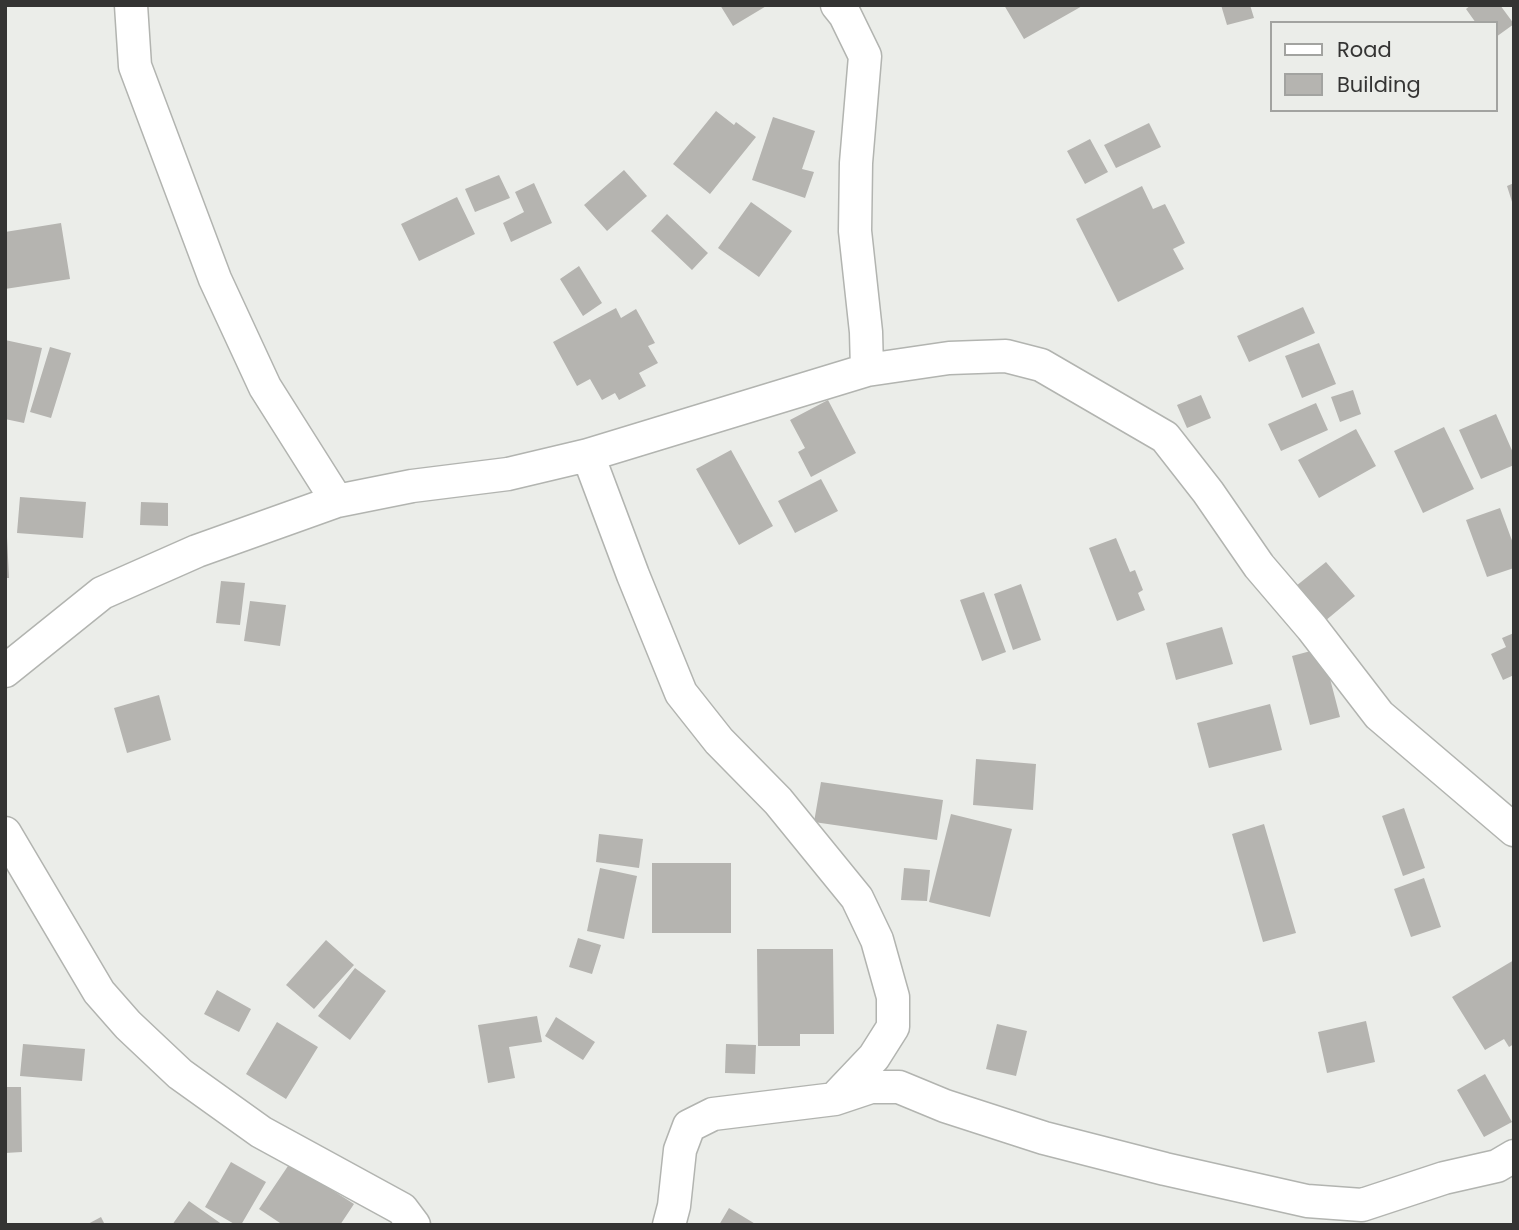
<!DOCTYPE html>
<style>
body{margin:0}
#map{position:relative;width:1519px;height:1230px;overflow:hidden;background:#ebede9;font-family:Poppins,sans-serif}
canvas{display:block}
.frame{position:absolute;inset:0;border:7px solid #343433;pointer-events:none}
.legend{position:absolute;left:1270px;top:21px;width:228px;height:91px;box-sizing:border-box;background:#ebede9;border:2px solid #a2a3a0;margin:0;padding:9px 12px;list-style:none;font-size:21px;color:#343433}
.legend li{display:flex;align-items:center;gap:14px;height:35px}
.legend b{width:35px;border:2px solid #a2a3a0}
</style>
<div id="map">
<canvas width="1519" height="1230"></canvas>
<div class="frame"></div>
<ul class="legend">
<li><b style="height:9px;background:#fff"></b>Road</li>
<li><b style="height:19px;background:#b5b4b0"></b>Building</li>
</ul>
</div>
<script>
const ctx = document.querySelector('canvas').getContext('2d');
ctx.lineJoin = 'round';
function fill(path, color) { ctx.fillStyle = color; ctx.fill(path, 'evenodd'); }
const toPath = rows => new Path2D(rows.map(r => 'M' + r).join(''));
function strokePath(path, color, width, dash) { ctx.strokeStyle = color; ctx.lineWidth = width; ctx.lineCap = dash ? 'butt' : 'round'; ctx.setLineDash(dash || []); ctx.stroke(path); }
const building = toPath([
 [720,5,768,5,733,26],
 [1004,5,1084,5,1024,39],
 [1221,5,1250,5,1254,18,1227,25],
 [1471,5,1500,5,1514,24,1496,37,1496,23,1476,23,1466,9],
 [716,111,734,125,736,122,756,137,710,194,673,164],
 [773,117,815,131,802,169,814,172,805,198,752,180],
 [1149,123,1161,147,1116,168,1104,145],
 [1090,139,1108,172,1085,184,1067,151],
 [624,170,647,196,607,231,584,205],
 [499,175,510,198,475,212,465,189],
 [534,183,552,223,511,242,503,223,524,212,515,192],
 [1514,183,1514,205,1513,205,1507,186],
 [1142,186,1153,209,1165,204,1185,243,1173,249,1184,269,1118,302,1076,219],
 [457,197,475,234,419,261,401,224],
 [751,202,792,231,759,277,718,248],
 [667,214,708,253,692,270,651,231],
 [61,223,70,279,5,289,5,232],
 [579,266,602,303,583,316,560,279],
 [1303,307,1315,333,1249,362,1237,336],
 [616,308,621,318,636,309,655,343,648,346,658,363,639,373,646,386,619,400,615,393,602,400,590,379,577,386,553,342],
 [5,340,42,348,24,423,5,419],
 [1319,343,1336,384,1302,398,1285,356],
 [50,347,71,353,51,418,30,412],
 [1353,390,1361,414,1340,422,1331,397],
 [1201,395,1211,418,1187,428,1177,405],
 [828,400,856,453,811,477,798,452,805,448,790,420],
 [1316,403,1328,430,1281,451,1268,424],
 [1496,414,1514,455,1514,465,1481,479,1459,430],
 [1444,427,1474,489,1423,513,1394,451],
 [1356,429,1376,466,1319,498,1298,460],
 [731,450,773,526,739,545,696,469],
 [821,479,838,511,795,533,778,501],
 [20,497,86,502,83,538,17,533],
 [141,502,168,503,168,526,140,525],
 [1500,508,1514,546,1514,568,1487,577,1466,520],
 [5,537,7,537,9,578,5,578],
 [1116,538,1130,572,1135,570,1143,590,1138,593,1145,610,1117,621,1089,548],
 [1326,562,1355,596,1325,621,1296,586],
 [221,581,245,583,240,625,216,623],
 [1021,584,1041,640,1013,650,994,594],
 [984,592,1006,652,982,661,960,600],
 [250,601,286,605,280,646,244,641],
 [1222,627,1233,664,1176,680,1166,643],
 [1514,633,1514,675,1503,680,1491,654,1506,647,1502,638],
 [1322,648,1340,717,1310,725,1292,656],
 [159,695,171,740,127,753,114,708],
 [1270,704,1282,750,1209,768,1197,723],
 [976,759,1036,764,1033,810,973,805],
 [821,782,943,800,937,840,814,822],
 [1404,808,1425,868,1403,876,1382,816],
 [951,814,1012,829,990,917,929,902],
 [1264,824,1296,933,1263,942,1232,834],
 [599,834,643,839,639,868,596,862],
 [652,863,731,863,731,933,652,933],
 [600,868,637,876,624,939,587,931],
 [904,868,930,870,927,901,901,900],
 [1424,878,1441,927,1411,937,1394,889],
 [578,938,601,945,592,974,569,967],
 [326,940,354,965,314,1009,286,985],
 [757,949,833,949,834,1034,800,1034,800,1046,758,1046],
 [1514,960,1514,1044,1509,1047,1504,1039,1485,1050,1452,997],
 [355,968,386,991,350,1040,318,1016],
 [217,990,251,1009,239,1032,204,1014],
 [537,1016,542,1042,509,1047,515,1078,488,1083,478,1025],
 [556,1017,595,1042,583,1060,545,1036],
 [1366,1021,1375,1062,1327,1073,1318,1032],
 [277,1022,318,1047,286,1099,246,1074],
 [997,1024,1027,1031,1016,1076,986,1069],
 [23,1044,85,1049,82,1081,20,1076],
 [726,1044,756,1045,755,1074,725,1073],
 [1485,1074,1512,1122,1484,1137,1457,1090],
 [5,1087,21,1087,22,1152,5,1153],
 [231,1162,266,1182,241,1225,236,1225,205,1207],
 [290,1163,354,1204,340,1225,283,1225,259,1209],
 [189,1201,223,1225,172,1225],
 [729,1208,757,1225,719,1225],
 [101,1217,105,1225,86,1225]
]);
const minor = toPath([
 [131,5,135,66,215,279,265,387,337,501],
 [837,5,845,15,865,56,856,163,855,231,866,332,867,370],
 [588,455,633,575,681,693,719,741,778,801,857,898,877,940,893,997,893,1027,874,1057,837,1096],
 [5,671,102,593,197,551,337,501,412,486,508,474,588,455,867,370,949,358,1006,356,1041,365,1165,437,1208,492,1259,566,1312,628,1379,715,1514,830],
 [5,833,99,992,128,1025,180,1074,261,1132,402,1209,414,1225],
 [669,1225,674,1206,680,1150,689,1126,713,1114,835,1099,871,1087,899,1087,945,1106,1044,1138,1165,1169,1307,1201,1362,1205,1444,1178,1497,1166,1514,1156]
]);
fill(building, '#b5b4b0');
strokePath(minor, '#b2b4b0', 35);
strokePath(minor, '#fff', 32);
</script>
